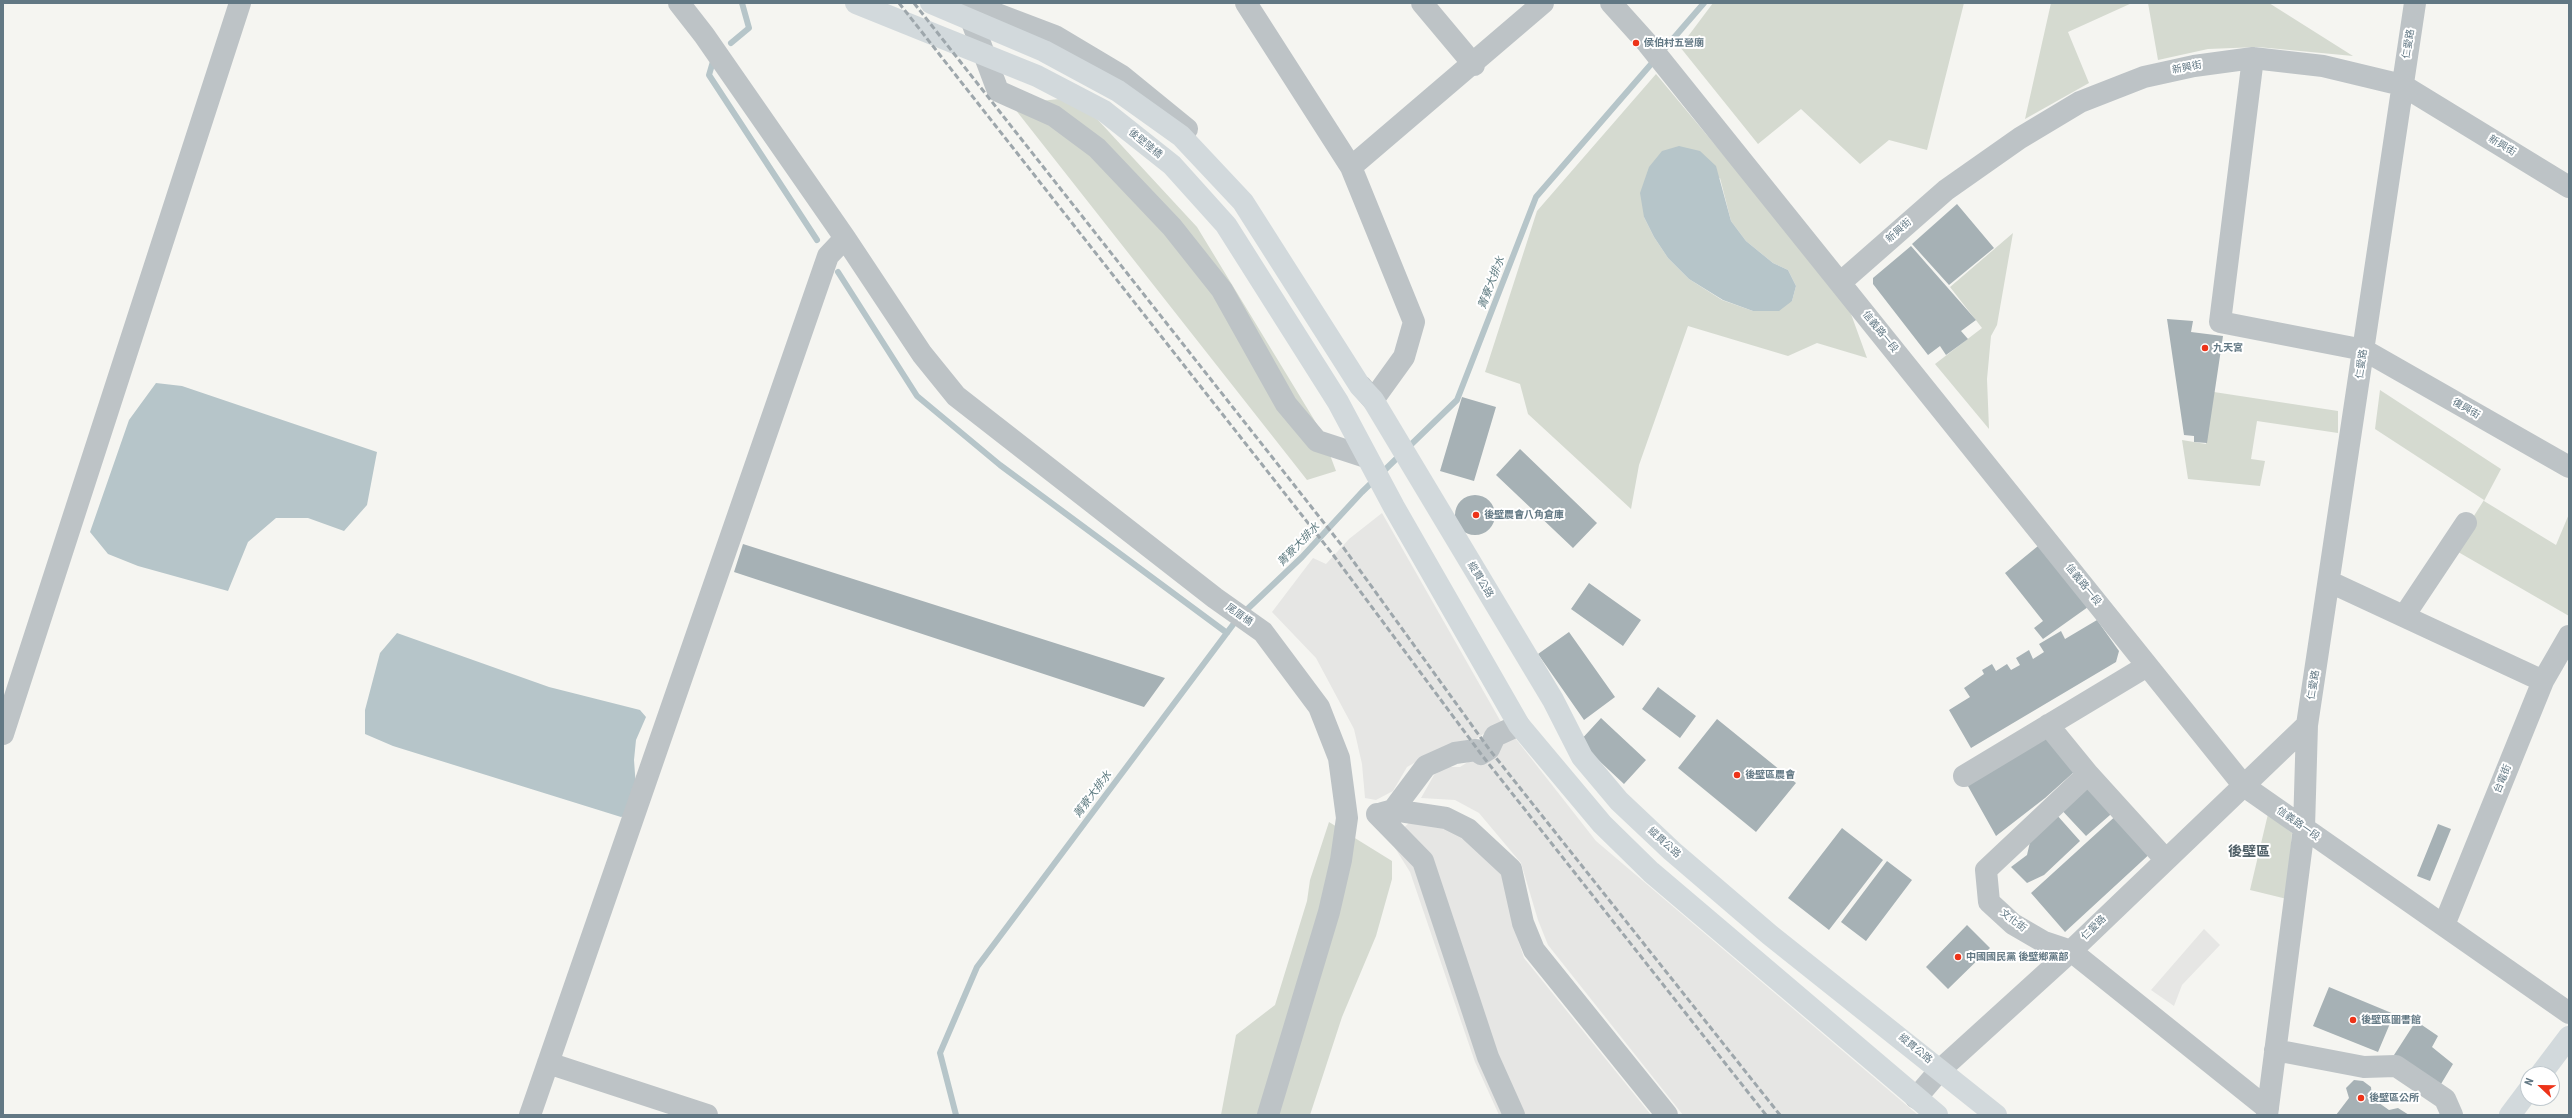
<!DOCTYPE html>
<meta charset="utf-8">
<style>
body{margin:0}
#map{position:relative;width:2572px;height:1118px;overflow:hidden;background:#f5f5f1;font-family:"Roboto Condensed",sans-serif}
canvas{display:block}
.frame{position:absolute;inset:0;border:4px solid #627884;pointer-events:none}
.north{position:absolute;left:2520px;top:1066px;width:40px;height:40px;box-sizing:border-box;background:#fff;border:1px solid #c0c9ce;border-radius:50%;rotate:292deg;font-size:11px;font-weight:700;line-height:16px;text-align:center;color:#627884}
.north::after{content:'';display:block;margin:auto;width:14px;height:18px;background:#ed3319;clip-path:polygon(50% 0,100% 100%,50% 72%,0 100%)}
</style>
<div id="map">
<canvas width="2572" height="1118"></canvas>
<div class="frame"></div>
<div class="north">N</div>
</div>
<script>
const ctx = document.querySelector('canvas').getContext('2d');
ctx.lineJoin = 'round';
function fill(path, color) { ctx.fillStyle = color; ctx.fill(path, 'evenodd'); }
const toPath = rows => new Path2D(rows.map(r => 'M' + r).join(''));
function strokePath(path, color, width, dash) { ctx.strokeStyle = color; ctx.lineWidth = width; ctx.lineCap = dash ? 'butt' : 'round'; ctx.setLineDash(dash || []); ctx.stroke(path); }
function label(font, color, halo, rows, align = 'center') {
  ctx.font = font + ' "Roboto Condensed","Noto Sans TC",sans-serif'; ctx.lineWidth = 4; ctx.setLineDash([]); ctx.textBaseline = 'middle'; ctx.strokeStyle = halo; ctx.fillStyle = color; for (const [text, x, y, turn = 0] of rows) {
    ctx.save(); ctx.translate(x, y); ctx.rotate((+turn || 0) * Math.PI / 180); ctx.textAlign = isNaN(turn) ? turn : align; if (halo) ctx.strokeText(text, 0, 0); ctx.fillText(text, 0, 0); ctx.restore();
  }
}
const built = toPath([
 [1382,513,1501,722,1470,743,1425,757,1407,767,1393,791,1376,800,1365,798,1362,764,1354,729,1316,658,1272,612,1313,558,1326,564,1349,539],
 [1512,734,1596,841,1918,1115,1683,1115,1548,945,1538,920,1521,863,1479,813,1455,800,1421,798,1434,775,1447,767,1460,767],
 [1419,814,1446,817,1502,874,1512,921,1524,958,1651,1115,1499,1115,1475,1062,1410,872,1390,840],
 [2204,929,2220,945,2182,985,2174,1006,2151,990]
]);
const green = toPath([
 [1713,3,1964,3,1927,150,1889,140,1860,164,1801,109,1758,144,1680,47],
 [2051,3,2132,3,2068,32,2089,83,2025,119],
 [2148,3,2269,3,2353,56,2258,47,2208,49,2158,60],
 [1656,74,1847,303,1867,358,1817,343,1788,356,1688,326,1639,465,1631,509,1528,414,1520,384,1485,372,1537,211],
 [1720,178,1731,221,1746,241,1773,263,1788,270,1796,286,1792,301,1753,311,1722,300,1689,279,1668,258,1654,237,1644,217],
 [1069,98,1098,120,1197,227,1321,431,1336,471,1307,480,1011,104],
 [2013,233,1997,325,1991,336,1987,379,1989,429,1935,364,1982,328,1950,287],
 [2380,390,2501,469,2484,501,2556,545,2569,514,2569,616,2453,549,2484,500,2375,429],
 [2214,392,2338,411,2338,433,2257,421,2251,459,2265,461,2260,486,2188,479,2182,440,2206,444],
 [2268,814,2292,833,2287,899,2250,890],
 [1329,822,1392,861,1392,879,1376,936,1342,1017,1310,1115,1221,1115,1236,1035,1275,1005,1307,901,1310,880]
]);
const water = toPath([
 [1679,146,1700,151,1716,166,1731,221,1746,241,1773,263,1788,270,1796,286,1792,301,1779,311,1753,311,1723,300,1689,279,1668,258,1654,237,1644,217,1640,193,1649,167,1662,151],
 [156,383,182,386,377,452,367,505,344,531,308,518,276,518,248,542,228,591,138,566,108,554,90,532,129,420],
 [397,633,549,687,640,710,646,717,636,740,634,760,637,802,627,815,621,817,393,746,365,734,365,710,380,653]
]);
const stream = toPath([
 [731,43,749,28,742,3],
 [714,58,709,75,817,240],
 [838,272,917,396,1000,465,1227,633],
 [956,1115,940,1053,977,967,1238,618,1302,557,1362,492,1457,400,1536,197,1704,3]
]);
const building = toPath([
 [1957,204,1994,248,1949,285,1912,244],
 [1911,246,1976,320,1961,331,1968,339,1946,355,1940,346,1928,355,1873,284,1873,278],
 [2167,319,2193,321,2191,332,2223,336,2207,443,2194,442,2194,436,2184,435],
 [1462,397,1496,407,1474,481,1440,471],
 [1520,449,1597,523,1573,548,1496,475],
 '1455 515a20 20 0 1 1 40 0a20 20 0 1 1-40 0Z',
 [743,544,1165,678,1144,707,734,572],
 [2038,546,2088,607,2043,639,2034,628,2043,621,2005,573],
 [1589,583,1641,620,1623,646,1571,609],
 [2097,620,2119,651,2116,662,1971,748,1949,710,1970,697,1964,688,1984,674,1982,670,1992,664,1996,671,2007,664,2011,670,2020,665,2016,658,2029,650,2033,659,2044,652,2039,644,2061,631,2065,639],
 [1569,632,1615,697,1584,720,1538,654],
 [1658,687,1696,716,1680,738,1642,709],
 [1601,718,1646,760,1624,784,1579,742],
 [1717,719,1796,783,1756,832,1678,768],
 [2047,729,2074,772,2045,798,1996,836,1964,779],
 [2090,777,2118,808,2086,836,2057,805],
 [2120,812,2154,850,2065,932,2031,893],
 [2056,814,2080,841,2044,875,2027,883,2011,867,2027,855,2030,842],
 [2438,824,2451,829,2430,881,2417,876],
 [1842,828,1883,860,1829,930,1788,898],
 [1887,861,1912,880,1866,941,1841,922],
 [1967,925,1990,948,1948,989,1926,967],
 [2329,987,2394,1014,2378,1052,2313,1026],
 [2416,1021,2438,1036,2432,1047,2453,1064,2441,1084,2394,1055],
 [2354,1080,2363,1081,2371,1087,2372,1098,2389,1110,2398,1108,2409,1115,2336,1115,2349,1098,2346,1088]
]);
const minor = toPath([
 [679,3,704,35,845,238,922,354,956,396,1215,598,1263,632,1319,707,1339,758,1347,818,1341,860,1329,912,1268,1115],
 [968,3,1055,36,1122,76,1187,129],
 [1246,3,1351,167],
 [1422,3,1474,65],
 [1611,3,1648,44,2244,786,2569,1013],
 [966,6,998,91,1054,116,1097,148,1172,227,1222,290,1286,404,1317,441,1366,457],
 [2253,58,2220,322,2364,350,2569,467],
 [1840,283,1946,190,2020,138,2080,102,2144,77,2194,66,2253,58,2323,66,2402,85,2569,187],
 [1361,386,1373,400,1404,357,1414,322,1351,167,1543,3],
 [2330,582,2543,681],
 [2404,616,2466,523],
 [2048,725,2088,774],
 [3,734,240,3],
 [1964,776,2147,666],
 [1393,810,1446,818,1468,829,1511,869,1523,923,1534,950,1667,1115],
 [1382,813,1393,810,1426,766,1455,753,1476,750,1481,754,1489,749,1495,736,1519,725],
 [1377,814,1423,861,1488,1057,1514,1115],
 [2166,860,2088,774,1986,870,1989,902,2013,924,2044,942,2071,951,2268,1109],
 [2444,925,2543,681,2569,636],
 [2275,1050,2364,1067,2396,1066,2445,1099,2452,1115],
 [548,1063,707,1115],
 [1916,1098,1940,1070,2071,951,2307,725],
 [530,1115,828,256,845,238],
 [2267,1115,2304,828,2307,725,2415,3]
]);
const major = toPath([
 [856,3,1037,76,1104,111,1172,165,1226,225,1338,402,1394,507,1519,725,1602,824,1651,872,1937,1115],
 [931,3,1044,51,1118,91,1181,136,1243,202,1360,386,1373,400,1553,700,1582,757,1619,801,1672,851,1770,935,1996,1115],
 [2541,1074,2569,1037],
 [2510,1115,2528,1091]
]);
const rail = toPath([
 [899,3,1334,556,1481,754,1766,1115],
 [914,3,1343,547,1489,749,1780,1115]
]);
const markers = [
 [1636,43,4,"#ed3319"],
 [2205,348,4,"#ed3319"],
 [1476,515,4,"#ed3319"],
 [1737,775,4,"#ed3319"],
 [1958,957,4,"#ed3319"],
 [2353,1020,4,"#ed3319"],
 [2361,1098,4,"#ed3319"]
];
const poiNames = [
 ["侯伯村五營廟",1644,43],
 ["九天宮",2213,348],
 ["後壁農會八角倉庫",1484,515],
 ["後壁區農會",1745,775],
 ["中國國民黨 後壁鄉黨部",1966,957],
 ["後壁區圖書館",2361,1020],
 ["後壁區公所",2369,1098]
];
const streetNames = [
 ["仁愛路",2409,44,-81],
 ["新興街",2187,68,-11],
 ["後壁陸橋",1145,144,39],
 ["新興街",2502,146,31],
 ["新興街",1899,231,-42],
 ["信義路一段",1880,332,51],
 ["仁愛路",2362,364,-82],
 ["復興街",2466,409,30],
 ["縱貫公路",1480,580,59],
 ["信義路一段",2083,585,51],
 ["尾厝橋",1239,615,35],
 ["仁愛路",2314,685,-81],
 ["台電街",2503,779,-68],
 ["信義路一段",2298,824,35],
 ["縱貫公路",1664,843,42],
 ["文化街",2013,921,37],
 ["仁愛路",2094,928,-44],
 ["縱貫公路",1915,1049,39]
];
const waterNames = [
 ["菁寮大排水",1492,283,-69],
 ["菁寮大排水",1299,545,-46],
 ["菁寮大排水",1093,795,-53]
];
const districtNames = [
 ["後壁區",2249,852]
];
fill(built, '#e6e6e4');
fill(green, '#d5dad0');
fill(water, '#b6c5c9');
strokePath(stream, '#b6c5c9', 6);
fill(building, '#a6b1b5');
strokePath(minor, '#bdc3c6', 22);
strokePath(major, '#d2d9dc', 22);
strokePath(rail, '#9ea7ac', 3, [6, 3]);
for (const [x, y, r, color] of markers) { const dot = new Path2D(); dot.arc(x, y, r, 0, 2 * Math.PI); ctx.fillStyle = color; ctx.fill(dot); strokePath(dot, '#fff', 1.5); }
label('bold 10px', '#627884', '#fff', poiNames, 'left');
label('10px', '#627884', '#fff', streetNames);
label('italic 11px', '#5e7b81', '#fff', waterNames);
label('bold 14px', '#506068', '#fff', districtNames);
</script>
